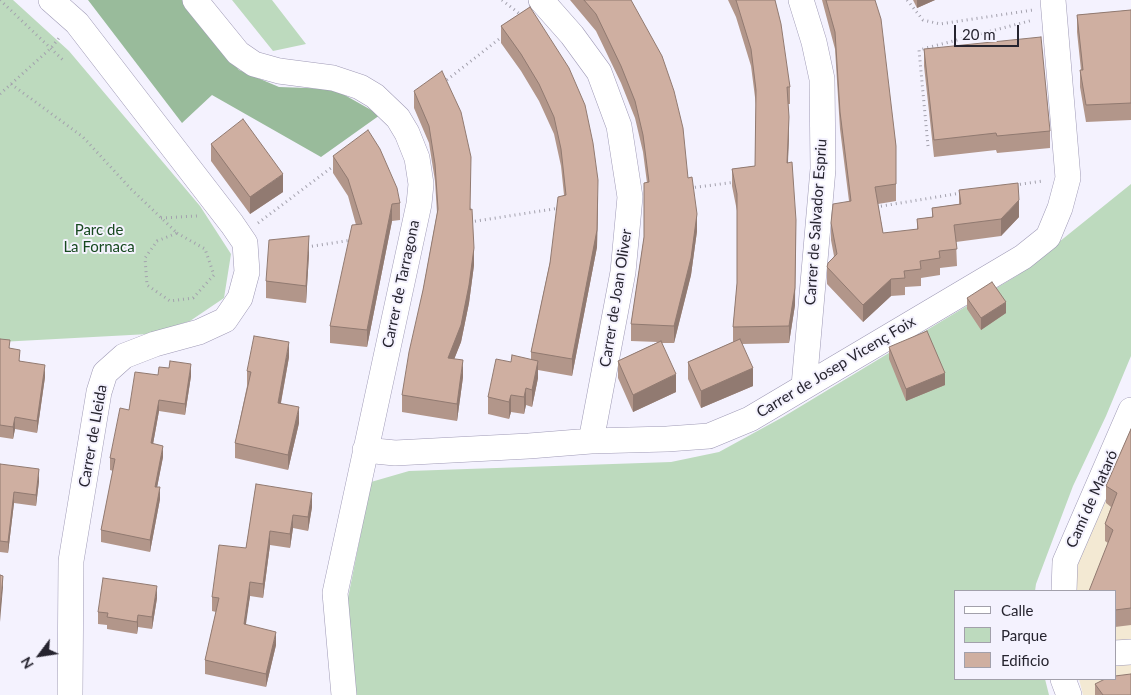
<!DOCTYPE html>
<meta charset="utf-8">
<style>
body{margin:0}
#map{position:relative;width:1131px;height:695px;overflow:hidden;background:#f4f2fe;font-family:Lato,sans-serif}
canvas{display:block}
.legend{position:absolute;left:954px;top:590px;width:162px;height:90px;box-sizing:border-box;background:#f4f2fe;border:1px solid #a2a0ab;margin:0;padding:6px 9px;list-style:none;font-size:15px;color:#26242f}
.legend li{display:flex;align-items:center;gap:10px;height:25px}
.legend b{width:25px;border:1px solid #a2a0ab}
.north{position:absolute;left:15px;top:630px;width:50px;height:50px;-webkit-text-stroke:4px #f4f2fe;paint-order:stroke;rotate:239deg;font-size:14px;font-weight:700;line-height:20px;text-align:center;color:#26242f}
.north::after{content:'';display:block;margin:auto;width:18px;height:22px;background:#26242f;clip-path:polygon(50% 0,100% 100%,50% 72%,0 100%)}
.scale{position:absolute;left:954px;top:25px;width:65px;height:22px;box-sizing:border-box;border:2px solid #26242f;border-top:0;padding-left:6px;font-size:15px;line-height:18px;white-space:nowrap;color:#26242f;-webkit-text-stroke:4px #f4f2fe;paint-order:stroke}
</style>
<div id="map">
<canvas width="1131" height="695"></canvas>
<ul class="legend">
<li><b style="height:6px;background:#fff"></b>Calle</li>
<li><b style="height:14px;background:#bddabe"></b>Parque</li>
<li><b style="height:14px;background:#cfafa1"></b>Edificio</li>
</ul>
<div class="north">N</div>
<div class="scale">20 m</div>
</div>
<script>
const ctx = document.querySelector('canvas').getContext('2d');
ctx.lineJoin = 'round';
function fill(path, color) { ctx.fillStyle = color; ctx.fill(path, 'evenodd'); }
const toPath = rows => new Path2D(rows.map(r => 'M' + r).join(''));
function strokePath(path, color, width, dash) { ctx.strokeStyle = color; ctx.lineWidth = width; ctx.lineCap = dash ? 'butt' : 'round'; ctx.setLineDash(dash || []); ctx.stroke(path); }
function label(font, color, halo, rows, align = 'center') {
  ctx.font = font + ' Lato,sans-serif'; ctx.lineWidth = 4; ctx.setLineDash([]); ctx.textBaseline = 'middle'; ctx.strokeStyle = halo; ctx.fillStyle = color; for (const [text, x, y, turn = 0] of rows) {
    ctx.save(); ctx.translate(x, y); ctx.rotate((+turn || 0) * Math.PI / 180); ctx.textAlign = isNaN(turn) ? turn : align; if (halo) ctx.strokeText(text, 0, 0); ctx.fillText(text, 0, 0); ctx.restore();
  }
}
const industrial = toPath([
 [1131,402,1131,695,1083,695,1079,679,1115,679,1115,591,1059,591,1052,560]
]);
const green = toPath([
 [0,0,13,0,69,51,200,206,231,254,224,298,190,321,149,334,0,342],
 [232,0,272,0,306,44,273,51],
 [1131,184,1131,356,1106,416,1073,486,1036,584,1035,591,955,591,955,679,1045,679,1049,695,353,695,348,598,371,482,409,471,671,462,719,452,783,417,1018,275]
]);
const forest = toPath([
 [88,0,182,0,239,70,279,87,334,89,380,115,321,157,212,95,182,123]
]);
const path = toPath([
 [0,0,64,61],
 [502,0,521,15],
 [907,0,923,20,940,24,1033,10],
 [976,35,978,48],
 [443,83,503,36],
 [11,84,83,137,131,189,177,233],
 [0,94,51,48,59,38],
 [928,146,919,50,1033,20],
 [1015,185,1043,181],
 [690,188,736,182],
 [876,207,961,193],
 [161,218,197,216],
 [470,222,560,208],
 [258,223,335,165],
 [177,233,205,249,214,275,193,298,170,301,147,285,145,258,157,241,177,233],
 [307,247,352,240]
]);
const minor = toPath([
 [51,0,77,23,232,224,245,243,247,272,240,298,225,320,199,332,155,344,124,356,105,373,99,392,71,561,70,695],
 [195,0,238,53,254,64,279,71,333,78,360,87,375,96,398,118,407,133,417,158,421,184,419,204,335,593,344,695],
 [541,0,572,35,599,72,619,126,630,197,623,272,591,441],
 [801,0,814,42,822,79,823,169,804,386],
 [365,450,395,453,529,446,591,441,667,439,709,436,750,419,1023,257,1048,237,1060,208,1068,178,1053,0],
 [1064,591,1065,562,1131,410],
 [1115,653,1131,652],
 [1063,679,1069,695]
]);
const wall = toPath([
 [570,0,631,0,688,178,697,231,691,275,674,343,662,343,676,392,633,412,618,378,618,361,658,342,631,341,631,324,644,237,647,183,643,152,635,118,621,83,596,31],
 [728,0,775,0,790,87,790,104,788,104,789,134,788,163,795,305,789,343,742,344,753,386,701,408,688,379,688,362,733,342,733,327,737,284,737,211,732,186,732,169,755,166,756,105,751,66,736,17],
 [822,0,875,0,896,146,896,201,878,204,883,233,917,230,917,219,932,217,932,208,959,204,959,190,1019,217,1001,236,956,242,957,266,940,268,940,275,921,278,921,286,905,287,905,295,891,296,863,322,827,284,827,267,834,256,831,240,831,223,849,201,840,129,835,49],
 [913,0,935,0,917,8],
 [530,7,598,198,597,247,572,376,538,370,538,378,532,407,526,405,524,414,511,412,509,419,488,414,488,397,511,362,531,359,531,352,564,195,561,166,554,134,539,101,521,71,501,43,501,26],
 [1131,10,1131,120,1086,122,1080,87,1080,70,1081,70,1077,32,1077,15],
 [924,49,1050,131,1050,148,997,153,996,150,934,157,924,66],
 [414,91,471,209,474,265,469,303,461,342,454,359,463,377,457,421,402,412,402,395,423,290,437,213,435,181,429,143,414,108],
 [211,144,283,192,250,214,211,161],
 [333,156,400,203,400,220,392,221,367,347,330,343,330,326,356,225,348,196,333,173],
 [309,254,306,303,266,298,266,281],
 [967,298,1006,313,981,330,967,309],
 [0,339,10,348,20,361,45,377,37,433,15,429,13,439,0,437],
 [889,347,945,385,906,401,889,359],
 [289,357,281,403,299,423,288,470,235,458,235,443,247,386,247,371],
 [158,375,191,376,185,415,159,411,153,444,163,457,157,487,160,499,150,552,101,542,101,530,113,471,110,470,110,458,129,410],
 [1131,429,1131,625,1115,627,1115,591,1108,543,1105,541,1105,524,1111,507,1106,503,1106,486],
 [0,464,39,481,36,506,14,503,8,553,0,552],
 [256,484,312,507,308,531,293,528,290,548,270,545,263,598,250,596,245,625,276,645,266,687,205,674,205,660,216,612,212,611,212,597,246,548],
 [157,598,152,629,138,627,137,634,107,629,107,625,98,624,98,612],
 [1095,684,1131,695,1095,695]
]);
const shadedWall = toPath([
 [917,0,935,0,917,8],
 [789,117,789,134,787,180,787,163],
 [283,174,283,192,250,214,250,197],
 [598,198,597,247,572,376,572,359],
 [1019,200,1019,217,1001,236,1001,219],
 [392,204,392,221,367,347,367,330],
 [697,214,697,231,691,275,674,343,674,326],
 [796,220,795,305,789,343,789,326],
 [309,236,309,254,306,303,306,286],
 [474,248,474,265,469,303,461,342,448,375,448,358],
 [891,279,891,296,863,322,863,305],
 [1006,302,1006,313,981,330,981,318],
 [289,342,289,357,278,418,278,403],
 [463,360,463,377,457,421,457,404],
 [538,361,538,378,532,407,532,390],
 [191,364,191,376,185,415,185,404],
 [45,365,45,377,37,433,37,421],
 [753,368,753,386,701,408,701,391],
 [945,373,945,385,906,401,906,389],
 [676,374,676,392,633,412,633,395],
 [526,388,526,405,524,414,524,397],
 [511,395,511,412,509,419,509,402],
 [159,400,159,411,151,455,151,443],
 [299,407,299,423,288,470,288,455],
 [15,417,15,429,13,439,13,427],
 [163,446,163,457,155,498,155,487],
 [39,469,39,481,36,506,36,495],
 [160,487,160,499,150,552,150,540],
 [14,492,14,503,8,553,8,542],
 [312,493,312,507,308,531,308,517],
 [293,515,293,528,290,548,290,534],
 [270,531,270,545,263,598,263,584],
 [3,576,3,587,0,622,0,610],
 [250,582,250,596,244,638,244,624],
 [157,586,157,598,152,629,152,617],
 [138,615,138,627,137,634,137,622],
 [276,632,276,645,266,687,266,674]
]);
const building = toPath([
 [584,0,631,0,662,56,674,91,683,128,688,178,692,177,697,214,691,258,674,326,631,324,644,237,644,183,649,182,643,135,635,101,621,66,596,14,584,0],
 [736,0,775,0,781,24,790,87,787,87,789,117,787,163,792,162,796,220,795,288,789,326,733,327,737,283,737,194,732,169,755,166,756,90,751,49,736,0],
 [826,0,875,0,881,19,896,146,896,184,875,187,883,233,918,229,917,219,933,217,932,208,961,204,959,190,1018,183,1019,200,1001,219,954,225,957,249,939,251,940,258,920,261,921,269,904,271,905,278,891,279,863,305,827,267,828,263,837,254,831,223,833,204,851,201,840,112,835,32,826,0],
 [530,7,569,68,585,105,593,143,598,180,597,230,572,359,531,352,550,263,558,197,566,195,561,149,554,117,539,84,521,54,501,26,530,7],
 [1131,10,1131,103,1086,105,1080,70,1083,70,1077,15,1131,10],
 [1041,37,1050,131,997,136,996,133,934,140,924,49,1041,37],
 [442,71,461,112,471,157,470,210,472,209,474,248,469,285,461,325,448,358,463,360,457,404,402,395,409,352,423,290,438,209,435,164,429,126,414,91,442,71],
 [243,119,283,174,250,197,211,144,243,119],
 [368,130,380,149,397,188,400,203,392,204,367,330,330,326,352,225,362,224,348,179,333,156,368,130],
 [309,236,306,286,266,281,269,240,309,236],
 [992,282,1006,302,981,318,967,298,992,282],
 [927,331,945,373,906,389,889,347,927,331],
 [254,336,289,342,278,403,299,407,288,455,235,443,251,372,247,371,254,336],
 [0,339,10,340,9,348,20,350,19,361,45,365,37,421,15,417,13,427,0,425,0,339],
 [740,339,753,368,701,391,688,362,740,339],
 [661,341,676,374,633,395,618,361,661,341],
 [512,355,538,361,532,390,526,388,524,397,511,395,509,402,488,397,496,359,511,362,512,355],
 [170,361,191,364,185,404,159,400,151,443,163,446,155,487,160,487,150,540,101,530,115,459,110,458,120,408,129,410,135,372,158,375,159,367,169,368,170,361],
 [1131,429,1131,608,1115,610,1115,591,1089,591,1113,530,1105,524,1117,493,1106,486,1131,429],
 [0,464,39,469,36,495,14,492,8,542,0,541,0,464],
 [256,484,312,493,308,517,293,515,290,534,270,531,263,584,250,582,244,624,276,632,266,674,205,660,219,598,212,597,219,545,246,548,256,484],
 [0,575,3,576,0,610,0,575],
 [103,578,157,586,152,617,138,615,137,622,107,617,108,613,98,612,103,578],
 [1131,674,1131,695,1103,695,1095,684,1105,679,1115,679,1115,676,1131,674]
]);
const streetNames = [
 ["Carrer de Salvador Espriu",816,222,-86],
 ["Carrer de Tarragona",401,284,-78],
 ["Carrer de Joan Oliver",616,298,-81],
 ["Carrer de Josep Vicenç Foix",836,367,-31],
 ["Carrer de Lleida",93,436,-80],
 ["Camí de Mataró",1092,499,-66]
];
const parkNames = [
 ["Parc de",99,230],
 ["La Fornaca",99,247]
];
fill(industrial, '#f3e9d3');
fill(green, '#bddabe');
fill(forest, '#99bb9b');
strokePath(minor, '#9f9ab6', 26);
strokePath(path, '#a3a1ad', 3, [1, 4]);
strokePath(minor, '#fff', 25);
fill(wall, '#b2968a');
fill(shadedWall, '#917a71');
fill(building, '#cfafa1');
strokePath(building, '#917a71', 1);
label('15px', '#26242f', '#f4f2fe', streetNames);
label('15px', '#17491f', '#f4f2fe', parkNames);
</script>
